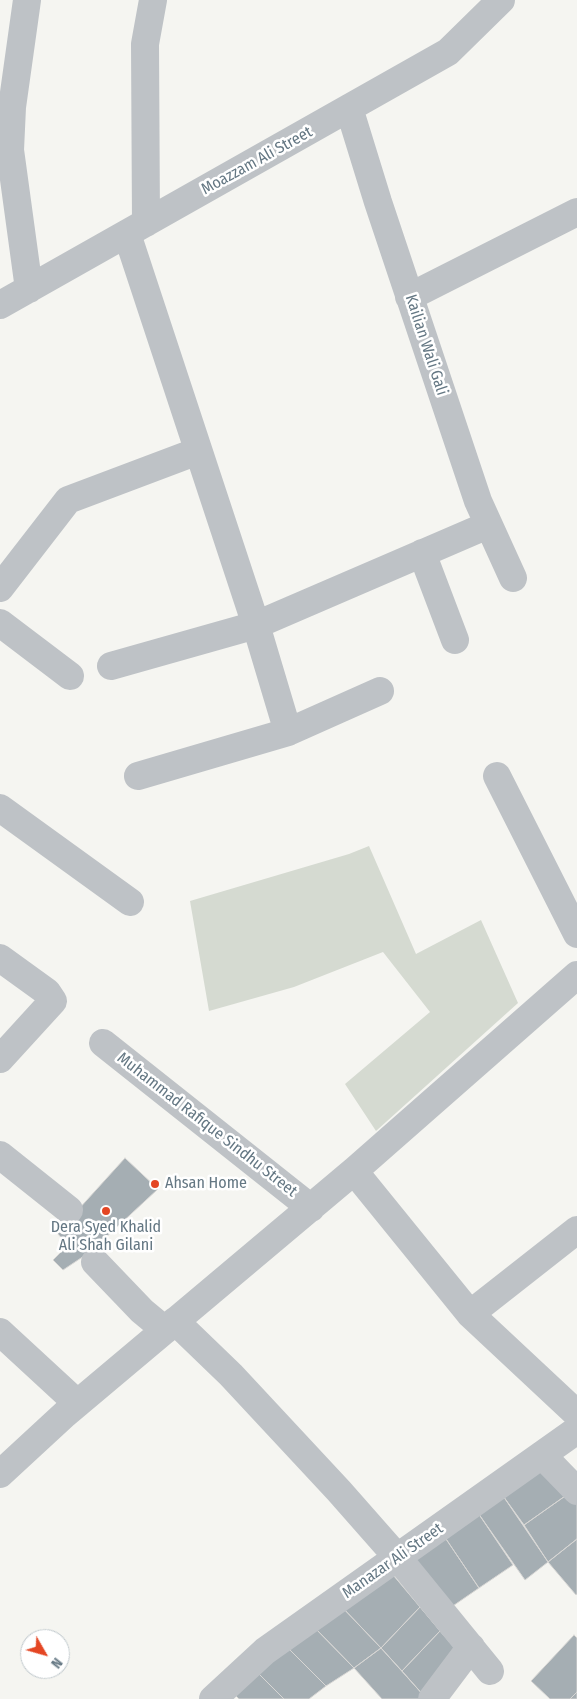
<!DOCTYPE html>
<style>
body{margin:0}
#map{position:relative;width:577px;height:1699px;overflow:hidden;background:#f5f5f1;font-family:"Fira Sans Condensed",sans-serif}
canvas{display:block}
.north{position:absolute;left:20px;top:1629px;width:50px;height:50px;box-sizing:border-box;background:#fff;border:1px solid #c1c9cd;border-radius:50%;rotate:128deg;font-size:14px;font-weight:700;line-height:20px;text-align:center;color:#647783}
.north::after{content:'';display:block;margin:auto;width:18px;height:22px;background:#e44623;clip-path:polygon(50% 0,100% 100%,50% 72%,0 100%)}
</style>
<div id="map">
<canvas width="577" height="1699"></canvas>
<div class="north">N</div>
</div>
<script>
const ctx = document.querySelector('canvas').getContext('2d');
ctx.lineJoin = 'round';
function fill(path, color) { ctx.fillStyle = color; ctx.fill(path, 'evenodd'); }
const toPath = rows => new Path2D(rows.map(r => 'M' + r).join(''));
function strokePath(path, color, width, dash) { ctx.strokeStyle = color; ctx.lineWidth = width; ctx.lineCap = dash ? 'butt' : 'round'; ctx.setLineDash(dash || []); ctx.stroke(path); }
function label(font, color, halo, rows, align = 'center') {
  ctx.font = font + ' "Fira Sans Condensed",sans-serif'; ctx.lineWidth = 5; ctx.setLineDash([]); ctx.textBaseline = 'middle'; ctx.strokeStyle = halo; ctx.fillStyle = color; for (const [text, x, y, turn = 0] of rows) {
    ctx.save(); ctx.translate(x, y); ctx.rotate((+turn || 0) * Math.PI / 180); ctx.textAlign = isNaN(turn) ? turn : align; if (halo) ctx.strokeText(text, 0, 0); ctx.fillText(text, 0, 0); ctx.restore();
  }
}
const green = toPath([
 [369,846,416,954,481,920,518,1003,376,1131,345,1084,430,1012,383,952,294,987,209,1011,190,901,349,854]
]);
const building = toPath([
 [125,1158,158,1189,90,1252,63,1270,53,1260,68,1245,57,1233,125,1158],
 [544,1462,568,1494,524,1525,501,1493,544,1462],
 [501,1493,548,1562,525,1580,476,1510,501,1493],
 [568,1494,577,1504,577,1539,548,1562,524,1525,568,1494],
 [476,1510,513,1565,479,1588,442,1533,476,1510],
 [442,1533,479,1588,447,1610,409,1555,442,1533],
 [577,1539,577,1594,576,1595,548,1562,577,1539],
 [388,1569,420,1607,381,1648,341,1606,388,1569],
 [341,1606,381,1648,354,1668,314,1627,341,1606],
 [420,1607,440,1631,402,1671,381,1648,420,1607],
 [314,1627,354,1668,326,1686,286,1646,314,1627],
 [440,1631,458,1652,425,1697,402,1671,440,1631],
 [574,1635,577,1638,577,1692,570,1699,550,1699,531,1681,574,1635],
 [286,1646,326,1686,309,1699,284,1699,256,1671,286,1646],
 [381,1648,425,1697,423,1699,382,1699,354,1668,381,1648],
 [256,1671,284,1699,239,1699,233,1693,256,1671],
 [577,1692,577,1699,570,1699,577,1692]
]);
const minor = toPath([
 [27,0,12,107,10,150,29,289],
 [349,108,378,202,478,501,513,578],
 [146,223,145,44,153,0],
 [127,234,256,625,288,732,138,776],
 [409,297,577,212],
 [0,305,448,52,501,0],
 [422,553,455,640],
 [0,588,68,500,198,451],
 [0,623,70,676],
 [111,666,256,625,488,525],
 [288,732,380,691],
 [497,776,577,934],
 [0,808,130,902],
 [0,958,47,992,53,1001,0,1059],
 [103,1043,311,1208],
 [0,1155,69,1210],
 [354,1171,577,975],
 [95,1262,142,1311,165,1330],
 [470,1314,577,1230],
 [175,1321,231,1375,339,1491,398,1558,490,1671],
 [0,1332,77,1403],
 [542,1455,577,1491],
 [0,1474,65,1414,354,1171,470,1314,577,1414],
 [213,1699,265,1651,577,1430],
 [432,1699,471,1647]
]);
const markers = [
 [155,1184,5,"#e44623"],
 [106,1211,5,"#e44623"]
];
const streetNames = [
 ["Moazzam Ali Street",257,161,-29],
 ["Kailian Wali Gali",426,345,72],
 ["Muhammad Rafique Sindhu Street",207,1125,38],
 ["Manazar Ali Street",393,1561,-35]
];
const poiNames = [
 ["Ahsan Home",165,1184],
 ["Dera Syed Khalid",106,1228,"center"],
 ["Ali Shah Gilani",106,1246,"center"]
];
fill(green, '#d5dad1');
fill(building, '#a5aeb3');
strokePath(building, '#d7d6d4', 1);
strokePath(minor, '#bec2c6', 28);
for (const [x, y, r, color] of markers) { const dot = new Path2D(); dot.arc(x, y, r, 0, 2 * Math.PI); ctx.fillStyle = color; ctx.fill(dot); strokePath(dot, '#fff', 2); }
label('16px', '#647783', '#fff', streetNames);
label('16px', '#647783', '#fff', poiNames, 'left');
</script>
